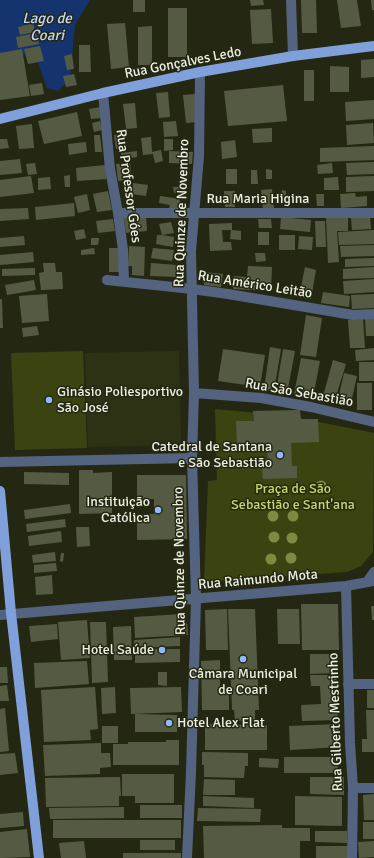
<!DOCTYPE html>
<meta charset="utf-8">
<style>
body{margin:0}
canvas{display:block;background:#242812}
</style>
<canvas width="374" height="858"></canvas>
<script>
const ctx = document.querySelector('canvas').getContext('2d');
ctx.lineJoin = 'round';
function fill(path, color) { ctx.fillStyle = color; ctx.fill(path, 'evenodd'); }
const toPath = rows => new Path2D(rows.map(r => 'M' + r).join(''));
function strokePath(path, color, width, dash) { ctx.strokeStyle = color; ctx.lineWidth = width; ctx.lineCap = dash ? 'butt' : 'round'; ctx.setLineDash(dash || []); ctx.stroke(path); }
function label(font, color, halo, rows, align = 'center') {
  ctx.font = font + ' Signika,sans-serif'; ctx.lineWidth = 3; ctx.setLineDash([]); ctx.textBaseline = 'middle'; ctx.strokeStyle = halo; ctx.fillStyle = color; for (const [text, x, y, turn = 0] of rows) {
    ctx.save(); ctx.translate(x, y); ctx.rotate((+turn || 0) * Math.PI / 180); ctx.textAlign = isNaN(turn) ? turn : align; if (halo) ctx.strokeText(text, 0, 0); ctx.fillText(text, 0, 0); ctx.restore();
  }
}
const built = toPath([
 [179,351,181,445,88,447,85,353]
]);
const green = toPath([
 [83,351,87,448,15,450,11,353],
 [215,409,289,416,374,433,373,552,361,566,347,572,204,582,208,481,217,480]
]);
const water = toPath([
 [0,0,90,0,75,25,70,79,58,91,47,88,35,54,0,58]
]);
const building = toPath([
 [133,0,145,0,145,12,133,12],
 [250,0,263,0,264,5,251,6],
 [301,0,316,0,317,33,302,33],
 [337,0,357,0,361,26,341,28],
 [371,0,374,0,374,10,372,10],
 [168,8,187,8,187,57,168,57],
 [271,9,273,43,252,44,250,10],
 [33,23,35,32,20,35,18,27],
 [125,23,129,67,111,69,107,24],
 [152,26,152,65,138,65,138,27],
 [36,33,39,44,18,48,16,37],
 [79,45,90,45,91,72,79,72],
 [40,46,44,61,28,64,24,49],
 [22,49,30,96,0,100,0,53],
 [72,54,74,69,67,70,64,56],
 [374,59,374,77,361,78,361,60],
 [330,66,349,67,349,92,330,92],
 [304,70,314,70,314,101,304,101],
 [74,74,77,85,66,87,63,76],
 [42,83,44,94,31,96,29,85],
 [283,85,287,121,228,126,224,91],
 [168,92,170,117,159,118,156,93],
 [195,94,198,122,186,123,183,95],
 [374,100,374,119,346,121,345,102],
 [135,103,137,128,126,129,123,104],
 [101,107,102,118,91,119,89,109],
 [77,112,82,136,44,144,38,121],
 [100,121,102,130,94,132,92,123],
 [176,121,178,136,164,137,163,122],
 [373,123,374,143,347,145,346,125],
 [32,124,34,148,19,149,16,126],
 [272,128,272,142,253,143,252,129],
 [124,134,126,148,116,149,114,135],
 [94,135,100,135,102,152,95,152],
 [151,137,152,152,161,150,163,161,155,163,153,154,143,155,141,138],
 [0,139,7,139,9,148,0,149],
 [164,139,173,139,173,150,164,151],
 [235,140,237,157,222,159,221,142],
 [86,142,87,152,69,155,68,144],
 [374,146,374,160,320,162,320,148],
 [137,151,137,157,122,159,121,153],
 [169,151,193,152,192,164,169,163],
 [20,159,22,173,0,175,0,161],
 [374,162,374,174,347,175,346,163],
 [35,163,37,174,28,175,26,164],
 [130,163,132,179,118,181,116,164],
 [332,163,333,173,318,174,317,165],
 [105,165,107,179,77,181,76,168],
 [226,169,237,169,237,184,226,184],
 [266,169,272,170,272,179,266,179],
 [251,170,257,170,258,184,251,184],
 [70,175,70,187,65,187,64,176],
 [31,176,34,193,0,197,0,180],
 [374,176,374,191,346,192,346,177],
 [50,177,51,189,38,190,38,178],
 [338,177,339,190,324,190,324,178],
 [133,183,148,185,146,196,132,194],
 [173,187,183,187,184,193,174,193],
 [272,189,274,208,263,209,261,190],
 [282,190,286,191,286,198,281,197],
 [108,191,112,210,97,212,93,194],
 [224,191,235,191,235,207,225,207],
 [355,193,356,197,367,196,367,206,341,208,340,194],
 [87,194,90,210,78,213,74,197],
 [316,194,324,194,324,206,317,206],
 [160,196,180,199,179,209,169,208,170,205,159,203],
 [294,197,303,197,303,202,294,202],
 [74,203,75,216,36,220,35,207],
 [28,208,29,219,0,221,0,209],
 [348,215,348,231,337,231,339,262,328,263,326,216],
 [146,216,147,231,126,233,124,218],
 [281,217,311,220,310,232,280,229],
 [370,217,371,229,352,230,351,218],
 [113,219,115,231,98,233,96,221],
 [258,219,271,219,272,228,259,228],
 [315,221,325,221,326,247,316,247],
 [171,222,174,233,162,235,174,237,173,247,156,244,157,235,162,235,159,224],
 [232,223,232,230,222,230,223,242,231,242,232,250,210,251,209,224],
 [84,229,86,238,76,240,74,231],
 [231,230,241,231,241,240,230,239],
 [374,230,374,244,339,245,338,232],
 [258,232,269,232,269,245,258,245],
 [279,235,295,235,295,250,279,250],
 [24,236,25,245,0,247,0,238],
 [299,236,313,237,312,250,298,249],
 [91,238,99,238,98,245,91,245],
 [374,245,374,256,341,257,340,246],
 [129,246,145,247,144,276,132,275,132,266,128,266],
 [94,248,95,254,81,255,81,250],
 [109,248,119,248,120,272,109,272],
 [153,248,174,250,172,261,151,258],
 [33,252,34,262,0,265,0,255],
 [255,253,265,253,266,261,256,262],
 [374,258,374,266,345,267,345,259],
 [43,263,55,263,56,272,62,272,63,289,41,290,39,273,44,272],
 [151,263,177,265,176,277,150,276],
 [248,266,272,267,271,291,233,289,234,276,247,277],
 [305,267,316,270,311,299,299,297],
 [374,267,374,278,343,279,343,269],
 [35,268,35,275,2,276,2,269],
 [205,272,223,274,221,287,204,285],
 [374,279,374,292,344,294,343,281],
 [34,280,36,290,7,295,5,285],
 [323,292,350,296,349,307,321,303],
 [47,294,49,321,22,323,19,296],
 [374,294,374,308,352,309,351,295],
 [0,299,2,299,3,328,0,328],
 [306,315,322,318,316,357,300,355],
 [363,319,365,348,350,348,348,320],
 [365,319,374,319,374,336,366,336],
 [37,326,39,335,23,337,22,328],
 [270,347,281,349,274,391,264,389],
 [374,348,374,360,356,361,355,350],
 [223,349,265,355,260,387,218,381],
 [283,349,295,351,287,394,276,391],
 [301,358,320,361,313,398,294,394],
 [333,360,346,364,334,403,322,400],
 [359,362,374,362,374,381,359,381],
 [344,373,357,376,350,407,337,404],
 [357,383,372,383,372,410,357,410],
 [300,410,301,419,318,419,319,442,291,443,292,466,297,466,297,478,263,479,262,468,268,467,267,443,237,444,236,421,254,421,253,411],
 [79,470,93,470,93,473,112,472,112,513,79,514],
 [24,472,69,473,69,485,24,484],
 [137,475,186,475,187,539,137,540,137,514,154,514,154,499,137,499],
 [70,504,71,513,25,519,24,510],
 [65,519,66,527,27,532,26,524],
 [76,527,89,527,90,546,77,547],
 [61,531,62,542,29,546,28,536],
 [55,552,56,561,33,563,32,555],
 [61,553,64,553,63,562,60,561],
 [56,563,57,571,34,573,34,565],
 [52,575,53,594,36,595,35,577],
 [301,604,338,604,339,650,302,650],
 [371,606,374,606,374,620,372,620],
 [227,609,228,650,206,650,205,610],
 [228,609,255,609,259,710,255,710,255,720,235,721,234,710,232,710],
 [277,609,299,609,300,644,278,644],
 [182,614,182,624,187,623,188,635,135,638,134,617],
 [87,620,90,658,61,660,58,622],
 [90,622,106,622,108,682,92,683],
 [57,624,58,639,31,642,29,626],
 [131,626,132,660,114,660,113,627],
 [180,637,180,646,134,648,134,640],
 [135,649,180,649,180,662,135,663],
 [310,654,335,654,335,673,310,674],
 [220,660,220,694,229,694,229,710,202,710,201,661],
 [87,661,89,684,35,688,34,663],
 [0,667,7,667,8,683,0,683],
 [158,672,167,672,167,686,158,685],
 [310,675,336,675,338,720,302,721,301,705,321,704,320,686,311,686],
 [7,685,9,701,0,701,0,686],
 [95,687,98,729,90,730,91,740,44,742,41,690],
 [115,687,116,713,102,714,101,688],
 [181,687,182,712,131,714,130,688],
 [367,690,374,690,374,708,367,708],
 [5,708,9,751,0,752,0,709],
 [366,710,374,710,374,752,362,752,362,739,367,739],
 [135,714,177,715,177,732,135,732],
 [205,724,267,725,267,750,205,750],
 [338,724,339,747,290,750,289,726],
 [102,726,118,726,118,743,102,743],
 [166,740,179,740,179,765,113,765,113,744,128,744,128,742,166,742],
 [101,743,101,753,110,753,111,767,100,768,100,774,45,776,43,745],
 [202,752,248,753,248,766,245,766,244,778,204,777,204,765,202,765],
 [15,753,18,773,0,775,0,754],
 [284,757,338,757,338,773,284,773],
 [259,758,279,759,278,768,259,767],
 [122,774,174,774,174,803,135,803,135,796,122,796],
 [120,777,121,796,119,796,119,806,46,807,45,778],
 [310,777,344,777,344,795,310,794],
 [204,779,235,780,235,795,203,795],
 [374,794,374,820,364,820,363,795],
 [203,796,254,798,254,808,203,806],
 [295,796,342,797,342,826,295,825],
 [140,805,182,805,182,818,140,818],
 [124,807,124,818,50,819,49,808],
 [198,808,261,809,260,822,197,821],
 [23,812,24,826,0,828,0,814],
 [53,820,181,820,181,838,53,838],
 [363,822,374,822,374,839,363,839],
 [282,825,282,828,310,828,310,841,300,841,300,858,204,858,203,826],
 [27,829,30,857,0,858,0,832],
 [315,831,347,831,347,843,315,842],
 [140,840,175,840,175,850,140,850],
 [84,841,86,858,61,858,59,843],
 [374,841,374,857,359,858,358,842],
 [316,846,350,846,350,858,316,858],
 [123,853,181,853,181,858,123,858]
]);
const minor = toPath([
 [291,0,293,56],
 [103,93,110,169,118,213,123,250,124,282],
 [118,213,374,213],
 [107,280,192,289,228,294,353,315,374,314],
 [194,393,261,398,311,407,374,422],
 [0,462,192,458],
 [367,582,374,572],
 [346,586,350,743,353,788,352,858],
 [0,615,346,586,374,581],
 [348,684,374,684],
 [353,788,374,788],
 [187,858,191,772,196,599,192,458,194,393,191,251,199,156,200,72]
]);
const major = toPath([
 [0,119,103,93,200,72,293,56,374,46],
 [0,491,11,613,39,858]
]);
const trees = [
 [321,486],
 [273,516],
 [293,516],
 [274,537],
 [292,538],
 [291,558],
 [271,559]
];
const markers = [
 [49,400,4,"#92b7fd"],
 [280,455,4,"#92b7fd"],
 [158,510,4,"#92b7fd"],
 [162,650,4,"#92b7fd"],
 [243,659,4,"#92b7fd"],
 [169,723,4,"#92b7fd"]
];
const streetNames = [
 ["Rua Gonçalves Ledo",183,63,-11],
 ["Rua Professor Góes",128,186,82],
 ["Rua Maria Higina",258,199],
 ["Rua Quinze de Novembro",182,213,-88],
 ["Rua Américo Leitão",255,285,9],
 ["Rua São Sebastião",299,393,10],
 ["Rua Quinze de Novembro",180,561,-91],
 ["Rua Raimundo Mota",258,580,-5],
 ["Rua Gilberto Mestrinho",336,722,-92]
];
const poiNames = [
 ["Ginásio Poliesportivo",57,392,"left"],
 ["São José",57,408,"left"],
 ["Catedral de Santana",272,447],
 ["e São Sebastião",272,463],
 ["Instituição",150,502],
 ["Católica",150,518],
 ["Hotel Saúde",154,650],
 ["Câmara Municipal",243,674,"center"],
 ["de Coari",243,690,"center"],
 ["Hotel Alex Flat",177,723,"left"]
];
const parkNames = [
 ["Praça de São",293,489],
 ["Sebastião e Sant'ana",293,505]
];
const waterNames = [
 ["Lago de",47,19],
 ["Coari",47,36]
];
fill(built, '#2d3215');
fill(green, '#3b4311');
fill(water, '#15336f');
fill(building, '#555b43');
strokePath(minor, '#54637f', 10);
strokePath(major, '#80a0db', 10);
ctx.fillStyle = '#7d8a42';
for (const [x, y] of trees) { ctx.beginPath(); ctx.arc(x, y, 5.5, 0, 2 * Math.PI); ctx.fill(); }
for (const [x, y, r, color] of markers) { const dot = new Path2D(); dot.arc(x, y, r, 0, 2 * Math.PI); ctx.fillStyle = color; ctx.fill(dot); strokePath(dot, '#242812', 1.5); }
label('14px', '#ecefe1', '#242812', streetNames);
label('14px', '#ecefe1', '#242812', poiNames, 'right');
label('14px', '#c5da69', '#242812', parkNames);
label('italic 15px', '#c1d6fb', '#242812', waterNames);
</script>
